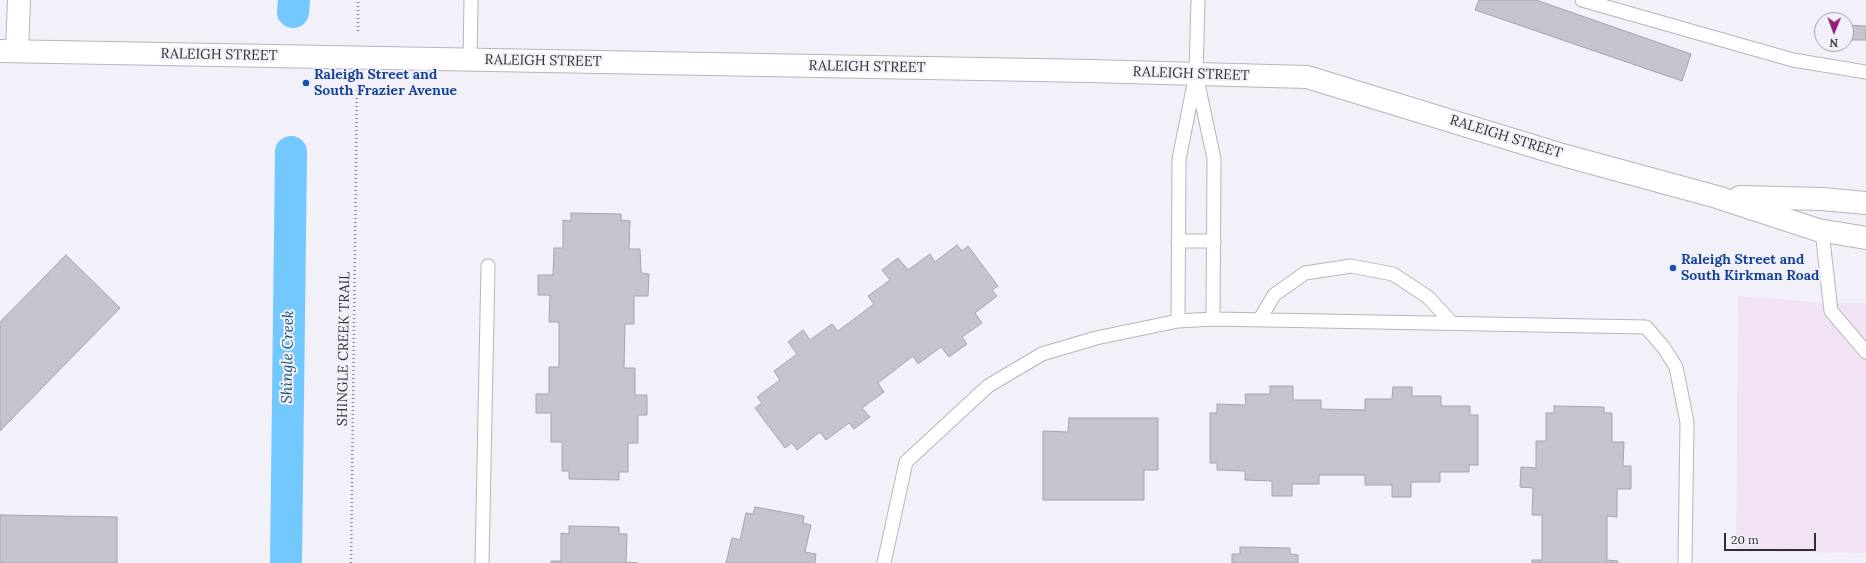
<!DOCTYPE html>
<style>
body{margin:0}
#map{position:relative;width:1866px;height:563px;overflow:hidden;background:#f2f0f8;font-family:Lora,serif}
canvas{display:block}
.north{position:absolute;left:1814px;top:12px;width:40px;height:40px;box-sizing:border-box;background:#f2f0f8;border:1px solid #a4a3a9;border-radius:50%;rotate:181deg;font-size:11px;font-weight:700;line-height:16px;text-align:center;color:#303033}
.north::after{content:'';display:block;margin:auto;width:14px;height:18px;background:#951e7b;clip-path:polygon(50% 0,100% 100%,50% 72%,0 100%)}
.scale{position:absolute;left:1724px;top:533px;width:92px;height:18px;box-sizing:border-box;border:2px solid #303033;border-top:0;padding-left:5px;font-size:12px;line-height:14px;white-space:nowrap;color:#303033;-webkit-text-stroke:3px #f2f0f8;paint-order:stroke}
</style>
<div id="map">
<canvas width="1866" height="563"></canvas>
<div class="north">N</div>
<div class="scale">20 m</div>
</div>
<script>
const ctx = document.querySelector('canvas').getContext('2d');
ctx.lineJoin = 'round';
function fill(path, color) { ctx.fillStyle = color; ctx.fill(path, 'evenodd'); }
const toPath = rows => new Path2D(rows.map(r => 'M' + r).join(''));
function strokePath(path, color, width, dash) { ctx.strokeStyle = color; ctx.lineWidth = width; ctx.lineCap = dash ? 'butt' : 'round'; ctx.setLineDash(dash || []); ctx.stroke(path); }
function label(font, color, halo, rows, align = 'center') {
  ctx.font = font + ' Lora,serif'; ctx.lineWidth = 4; ctx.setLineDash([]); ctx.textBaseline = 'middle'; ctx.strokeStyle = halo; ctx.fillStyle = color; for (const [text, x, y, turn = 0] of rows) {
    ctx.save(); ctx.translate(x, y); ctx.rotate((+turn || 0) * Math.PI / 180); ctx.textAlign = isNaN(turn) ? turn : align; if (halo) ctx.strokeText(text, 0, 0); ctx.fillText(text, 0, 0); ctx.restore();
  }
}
const commercial = toPath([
 [1738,296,1825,303,1866,303,1866,553,1736,551]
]);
const canal = toPath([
 [293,12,294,0],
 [286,563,291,152]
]);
const building = toPath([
 [1479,0,1536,0,1691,54,1682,81,1475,10,1479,0],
 [1846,25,1866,26,1866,40,1846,40,1846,25],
 [571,213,621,214,621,220,630,221,629,249,640,249,641,273,649,274,648,296,634,296,634,324,625,324,624,368,635,368,635,395,647,395,647,415,638,415,638,443,628,443,628,472,619,472,619,480,569,479,569,471,562,471,562,442,551,442,551,413,536,413,536,394,549,394,549,367,559,367,559,322,549,322,550,295,538,295,538,275,553,275,554,248,563,248,563,220,571,221,571,213],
 [957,245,962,251,968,246,998,286,992,290,997,296,975,313,982,323,962,337,967,344,949,357,941,347,918,364,913,356,878,383,884,392,862,408,870,417,854,429,849,423,826,440,820,432,797,450,792,443,785,448,755,408,762,403,757,397,780,380,774,371,797,354,788,342,803,330,810,340,832,324,838,331,874,304,868,296,890,280,882,270,898,258,908,270,930,254,935,262,957,245],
 [66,255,120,308,0,431,0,322,66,255],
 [1270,386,1293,386,1293,400,1321,400,1321,409,1365,410,1365,399,1392,399,1393,387,1412,387,1412,396,1441,396,1441,406,1470,406,1470,415,1478,415,1478,465,1469,465,1469,472,1440,472,1440,482,1411,482,1411,497,1392,497,1392,485,1365,485,1365,475,1319,475,1319,484,1292,484,1292,496,1272,496,1272,481,1245,480,1245,471,1217,470,1217,463,1210,463,1210,413,1217,413,1217,404,1246,405,1245,394,1270,394,1270,386],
 [1554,406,1604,407,1604,413,1612,413,1612,442,1624,442,1623,466,1631,466,1631,489,1617,489,1617,517,1607,516,1607,560,1618,561,1618,563,1532,563,1532,560,1542,560,1542,515,1532,515,1533,488,1520,487,1521,467,1536,468,1536,441,1546,441,1546,413,1554,413,1554,406],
 [1069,418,1158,418,1158,470,1144,470,1144,500,1043,500,1043,431,1068,432,1069,418],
 [755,507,804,516,803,523,811,525,805,552,816,554,815,563,726,563,732,538,740,540,746,513,753,514,755,507],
 [0,515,117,517,117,563,0,563,0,515],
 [569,526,619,527,619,534,627,534,626,562,638,563,551,563,551,561,561,561,561,533,569,534,569,526],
 [1240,547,1290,548,1290,554,1298,555,1298,563,1232,563,1232,554,1240,554,1240,547]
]);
const path = toPath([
 [358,31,358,0],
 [351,563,357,84]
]);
const service = toPath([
 [1582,0,1793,60,1866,72],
 [470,59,471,0],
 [1197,79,1214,159,1213,319],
 [1822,231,1831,311,1866,352],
 [1178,241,1214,241],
 [1260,319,1274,295,1305,273,1351,266,1393,274,1428,297,1452,323],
 [1178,321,1179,159,1196,74,1198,0],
 [482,563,488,266],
 [884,563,906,462,988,386,1042,354,1096,338,1178,321,1213,319,1646,327,1664,348,1676,367,1687,422,1685,563]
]);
const minor = toPath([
 [17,51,19,0]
]);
const tertiary = toPath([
 [0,51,1090,71,1307,77,1559,154,1717,197,1818,230,1866,238],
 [1740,197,1822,199,1866,203]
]);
const markers = [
 [306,83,4,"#1a4fb4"],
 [1673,268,4,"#1a4fb4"]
];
const streetNames = [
 ["RALEIGH STREET",219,55,1],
 ["RALEIGH STREET",543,61,1],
 ["RALEIGH STREET",867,67,1],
 ["RALEIGH STREET",1191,74,2],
 ["RALEIGH STREET",1506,137,17],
 ["SHINGLE CREEK TRAIL",344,349,-89]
];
const transitNames = [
 ["Raleigh Street and",314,75],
 ["South Frazier Avenue",314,91],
 ["Raleigh Street and",1681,260],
 ["South Kirkman Road",1681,276]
];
const waterNames = [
 ["Shingle Creek",288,357,-89]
];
fill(commercial, '#f1e2f4');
strokePath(canal, '#73c8ff', 32);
fill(building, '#c3c4cc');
strokePath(building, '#a5a6ad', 1);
strokePath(service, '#b6b5bc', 15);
strokePath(minor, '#b6b5bc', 24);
strokePath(tertiary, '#b6b5bc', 24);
strokePath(path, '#88878c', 2.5, [1, 3]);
strokePath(service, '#fff', 13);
strokePath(minor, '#fff', 22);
strokePath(tertiary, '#fff', 22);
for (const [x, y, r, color] of markers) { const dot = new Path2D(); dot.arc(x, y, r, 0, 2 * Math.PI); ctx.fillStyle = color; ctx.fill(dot); strokePath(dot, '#f2f0f8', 1.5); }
label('14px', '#303033', '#f2f0f8', streetNames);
label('bold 14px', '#164399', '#f2f0f8', transitNames, 'left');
label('italic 15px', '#135478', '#f2f0f8', waterNames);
</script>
